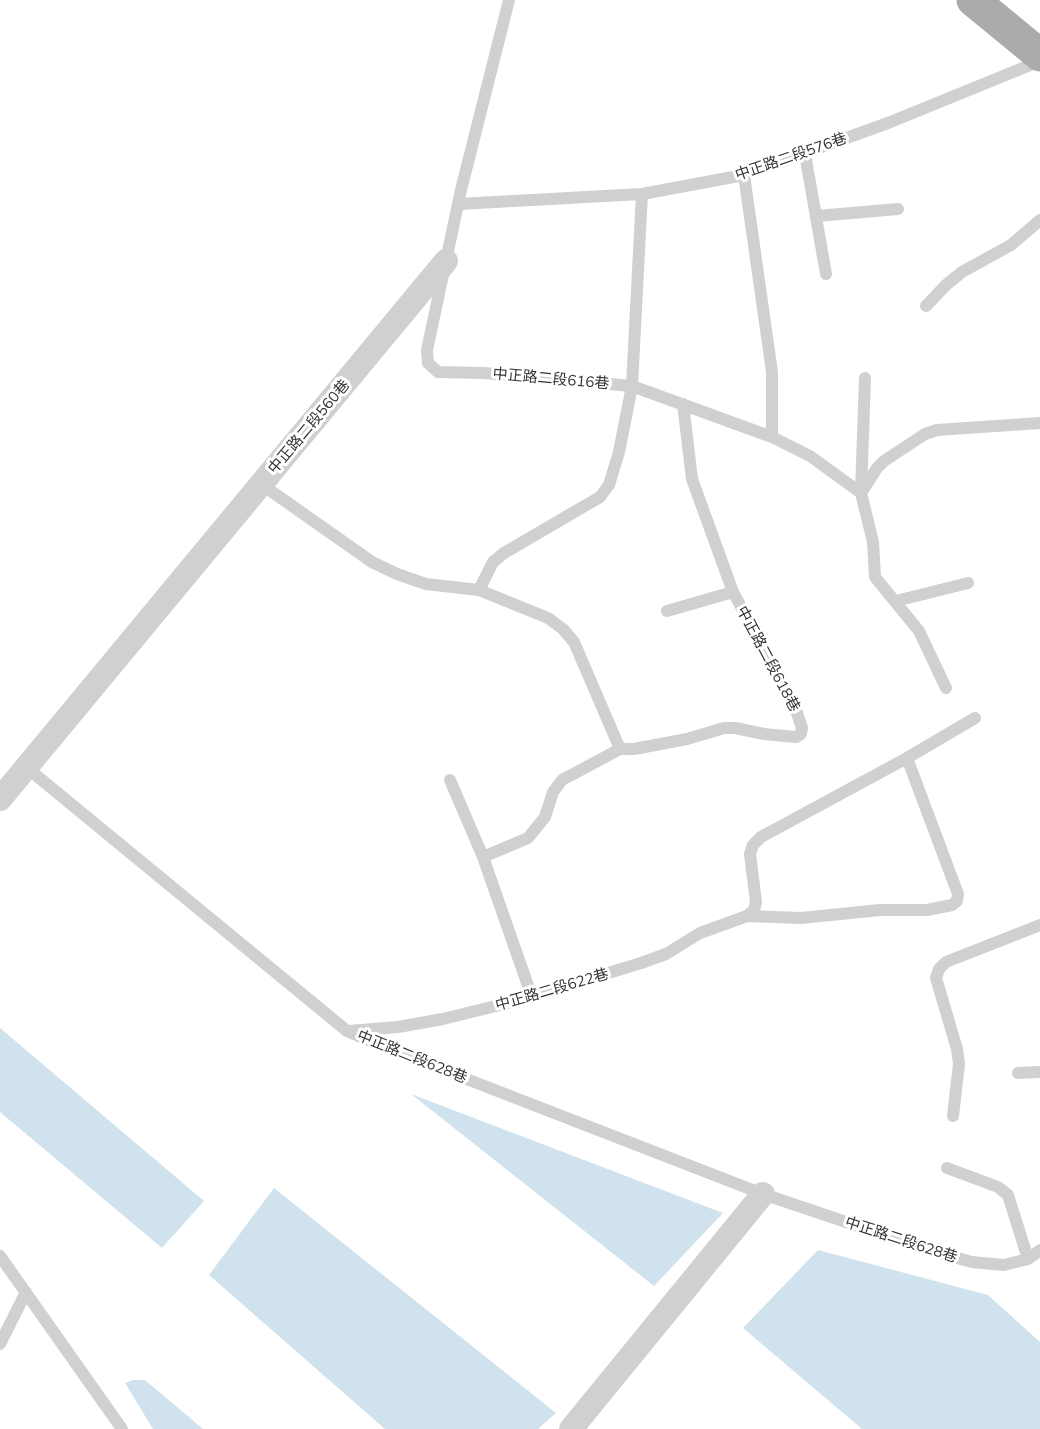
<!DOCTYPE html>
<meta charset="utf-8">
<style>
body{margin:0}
canvas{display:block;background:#fff}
</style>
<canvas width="1040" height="1429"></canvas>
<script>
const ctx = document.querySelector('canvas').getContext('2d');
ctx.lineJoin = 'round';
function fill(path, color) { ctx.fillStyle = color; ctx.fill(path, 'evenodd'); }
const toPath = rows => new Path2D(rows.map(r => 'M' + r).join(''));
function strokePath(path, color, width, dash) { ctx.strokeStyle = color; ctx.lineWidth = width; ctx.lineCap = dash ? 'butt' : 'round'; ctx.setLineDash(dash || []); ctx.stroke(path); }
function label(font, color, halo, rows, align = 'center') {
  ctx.font = font + ' Mulish,"Noto Sans TC",sans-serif'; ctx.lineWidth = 6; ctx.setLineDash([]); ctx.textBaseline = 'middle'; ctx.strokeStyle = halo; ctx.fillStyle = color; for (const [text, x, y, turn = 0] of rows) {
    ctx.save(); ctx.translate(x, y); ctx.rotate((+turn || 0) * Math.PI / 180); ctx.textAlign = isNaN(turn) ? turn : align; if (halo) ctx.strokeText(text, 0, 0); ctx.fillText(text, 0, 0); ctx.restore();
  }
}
const water = toPath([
 [0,1028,204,1201,162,1248,0,1112],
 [411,1094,723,1213,654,1286],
 [274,1188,556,1413,538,1429,385,1429,209,1275],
 [818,1250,988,1295,1040,1342,1040,1429,862,1429,743,1328],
 [133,1380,145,1380,203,1429,153,1429,125,1383]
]);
const lane = toPath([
 [509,0,461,190,427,350,428,363,438,372,484,373,632,386,772,437,810,456,861,493,873,542,875,577,919,631,946,688],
 [805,154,826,274],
 [744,175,772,372,772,437],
 [458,204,642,194,744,175,888,123,1040,61],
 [817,216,898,209],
 [926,306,946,285,962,272,1011,245,1040,220],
 [261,484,372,562,397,574,426,584,479,590,548,618,563,629,574,642,620,749],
 [861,492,865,378],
 [861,493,877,468,884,461,925,434,937,430,1040,423],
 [479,590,493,562,504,553,600,497,609,485,619,452,632,386,642,194],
 [896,601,968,583],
 [667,611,733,592],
 [26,767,347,1031,384,1047,763,1194,935,1252,972,1262,1004,1265,1028,1259,1040,1250],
 [450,780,483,857,532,997],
 [483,857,528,838,545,817,553,792,562,780,620,749,634,749,687,739,724,728,735,728,764,734,796,737,801,734,802,728,794,704,733,592,692,479,683,404],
 [747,916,801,918,880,910,927,910,952,905,957,901,958,894,907,758],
 [349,1031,398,1027,443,1019,524,999,641,963,666,954,700,933,747,916,754,910,756,902,750,854,753,845,761,837,907,758,975,718],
 [1018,1073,1040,1072],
 [953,1116,959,1064,957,1049,936,978,939,969,946,962,1040,925],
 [947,1168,998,1187,1008,1195,1028,1259],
 [0,1256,122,1429],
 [0,1344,26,1292]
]);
const street = toPath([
 [0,799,446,261],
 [571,1429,763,1194]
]);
const primary = toPath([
 [973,0,1040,55]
]);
const streetNames = [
 ["中正路二段576巷",791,157,-19],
 ["中正路二段616巷",551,379,5],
 ["中正路二段560巷",309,427,-50],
 ["中正路二段618巷",768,659,62],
 ["中正路二段622巷",552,990,-16],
 ["中正路二段628巷",412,1057,22],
 ["中正路二段628巷",901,1240,18]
];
fill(water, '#cfe2ee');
strokePath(lane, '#d0d0d0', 12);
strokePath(street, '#d0d0d0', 24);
strokePath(primary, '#ababab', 33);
label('15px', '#333', '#fff', streetNames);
</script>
